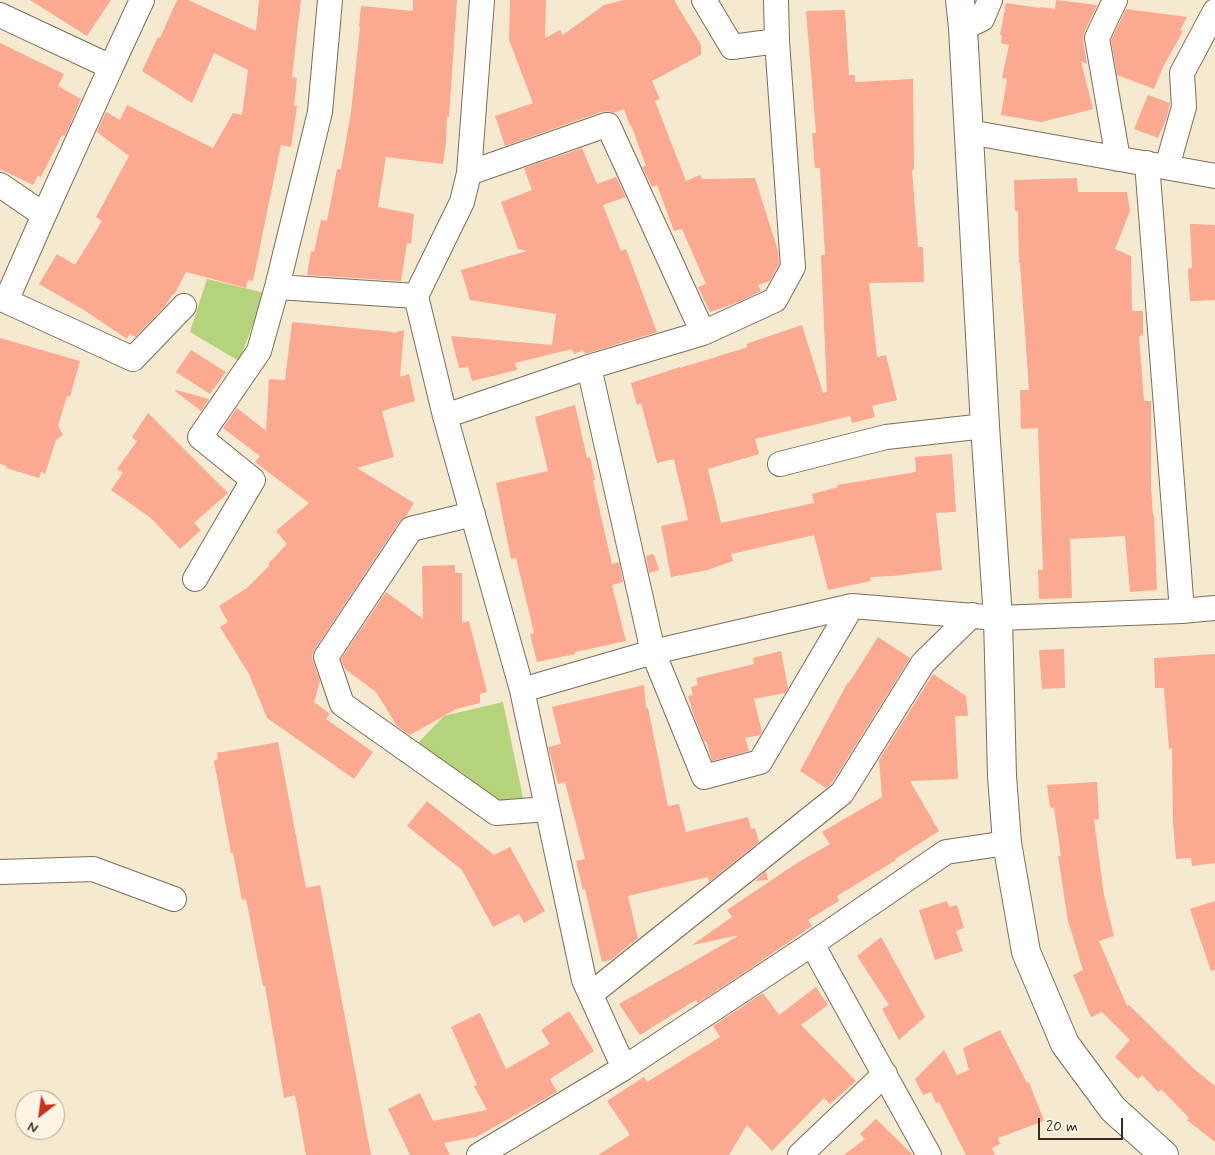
<!DOCTYPE html>
<style>
body{margin:0}
#map{position:relative;width:1215px;height:1155px;overflow:hidden;background:#f5e9d0;font-family:Mynerve,sans-serif}
canvas{display:block}
.north{position:absolute;left:15px;top:1090px;width:50px;height:50px;box-sizing:border-box;background:#fcf5e5;border:1px solid #afa495;border-radius:50%;rotate:210deg;font-size:14px;font-weight:700;line-height:20px;text-align:center;color:#3b2a1e}
.north::after{content:'';display:block;margin:auto;width:18px;height:22px;background:#c8321e;clip-path:polygon(50% 0,100% 100%,50% 72%,0 100%)}
.scale{position:absolute;left:1038px;top:1118px;width:85px;height:22px;box-sizing:border-box;border:2px solid #3b2a1e;border-top:0;padding-left:6px;font-size:15px;line-height:18px;white-space:nowrap;color:#3b2a1e;-webkit-text-stroke:4px #fcf5e5;paint-order:stroke}
</style>
<div id="map">
<canvas width="1215" height="1155"></canvas>
<div class="north">N</div>
<div class="scale">20 m</div>
</div>
<script>
const ctx = document.querySelector('canvas').getContext('2d');
ctx.lineJoin = 'round';
function fill(path, color) { ctx.fillStyle = color; ctx.fill(path, 'evenodd'); }
const toPath = rows => new Path2D(rows.map(r => 'M' + r).join(''));
function strokePath(path, color, width, dash) { ctx.strokeStyle = color; ctx.lineWidth = width; ctx.lineCap = dash ? 'butt' : 'round'; ctx.setLineDash(dash || []); ctx.stroke(path); }
const green = toPath([
 [207,279,265,293,239,361,190,332],
 [503,702,523,798,498,803,417,744,444,716]
]);
const building = toPath([
 [30,0,111,0,87,36],
 [177,0,188,0,256,31,259,0,301,0,292,77,297,78,294,106,297,106,291,147,281,145,268,207,253,281,248,280,246,288,186,272,174,295,173,294,165,306,135,337,130,334,127,339,84,310,39,284,57,254,75,265,102,221,96,217,129,156,97,132,106,112,120,120,127,105,213,148,233,113,242,115,248,70,214,53,192,103,142,71,158,37,160,38],
 [413,0,457,0,449,117,447,117,446,143,443,164,386,157,378,207,414,214,411,244,407,243,401,281,307,275,311,251,314,252,321,220,327,221,337,169,341,169,351,112,360,27,359,27,361,6,413,11],
 [510,0,546,0,545,38,560,30,563,35,604,5,623,0,674,0,701,45,701,55,652,81,660,99,655,101,686,181,700,175,702,179,755,178,778,251,779,264,770,281,758,285,761,291,739,302,710,312,698,287,706,284,682,229,674,231,657,185,652,187,642,167,646,166,631,125,630,126,624,109,613,113,608,111,601,112,505,146,495,116,533,103,509,40],
 [1056,0,1097,5,1084,33,1083,40,1087,64,1081,61,1093,109,1041,122,1001,115,1007,79,1002,78,1009,45,1001,43,1002,35,1000,35,1006,3,1040,8,1040,7,1055,9],
 [1126,9,1187,17,1180,30,1183,31,1163,67,1154,89,1117,75,1111,40],
 [845,10,849,75,855,75,855,82,913,79,914,170,912,170,918,247,923,247,924,282,869,283,877,357,886,355,897,400,872,406,875,417,852,423,850,416,755,439,759,454,708,469,721,523,814,503,812,494,838,487,837,485,916,472,915,457,952,454,956,512,936,513,942,570,893,576,870,577,871,581,828,590,814,535,731,554,733,561,708,570,671,577,661,526,688,520,674,459,657,463,641,403,637,405,631,383,680,367,680,368,748,347,746,344,802,325,823,393,827,392,821,255,825,255,820,168,815,168,812,133,816,133,806,11],
 [0,43,64,74,58,86,81,99,65,136,62,135,41,177,38,176,33,185,0,169],
 [1148,95,1170,103,1167,117,1158,138,1134,129],
 [582,148,597,184,616,177,626,197,603,205,621,251,626,249,657,332,585,354,583,350,574,354,572,349,515,363,517,370,472,381,468,367,459,368,451,336,552,345,556,314,470,300,461,270,527,251,518,249,501,202,532,190,524,168],
 [1077,178,1078,192,1127,192,1130,211,1115,249,1131,256,1132,311,1143,311,1143,335,1139,336,1144,401,1151,401,1151,486,1153,515,1154,515,1157,590,1130,592,1125,536,1070,539,1072,598,1039,599,1038,570,1043,570,1038,428,1021,429,1020,390,1029,390,1020,263,1019,263,1018,211,1015,211,1014,180],
 [1190,224,1215,225,1215,300,1190,301,1188,269,1192,268],
 [292,322,393,332,393,333,404,330,400,377,409,374,415,401,382,411,394,457,357,468,414,503,405,518,400,521,315,649,312,655,313,661,320,681,314,702,330,714,326,719,373,752,354,779,267,718,249,674,220,627,228,622,219,606,247,588,270,565,268,564,287,544,276,531,309,503,255,462,260,456,223,428,237,408,266,431,269,379,285,380],
 [0,338,80,361,70,397,67,396,58,426,63,435,56,440,45,474,41,472,39,478,6,468,7,466,0,464],
 [191,350,226,372,210,394,176,372],
 [176,390,209,399,201,411,175,391],
 [575,405,587,458,590,457,595,480,593,481,612,564,619,562,623,582,612,585,626,641,575,652,575,654,537,662,530,634,534,633,516,558,511,559,496,483,548,471,535,417],
 [148,413,228,493,194,523,201,530,180,549,151,518,111,490,123,473,117,469,137,441,132,437],
 [654,554,659,570,649,573,646,556],
 [455,565,455,573,462,573,462,623,469,621,487,692,480,694,480,703,456,709,410,735,397,726,376,692,345,669,341,659,386,592,423,619,422,566],
 [878,637,910,658,842,767,831,784,826,788,800,771,848,682,849,683],
 [1064,649,1065,688,1042,689,1039,650],
 [781,651,788,688,785,693,754,699,762,732,760,735,745,738,749,751,712,761,706,741,704,741,694,716,688,696,693,695,691,687,698,685,696,678,754,664,753,658],
 [1215,654,1215,863,1192,866,1191,858,1176,859,1173,821,1172,748,1169,749,1164,688,1155,688,1154,658],
 [933,674,966,696,968,716,955,716,958,779,910,781,939,831,895,859,896,860,837,896,839,901,808,920,812,926,748,970,698,1003,696,1000,640,1035,619,1004,740,935,692,945,732,917,727,910,797,863,830,844,822,832,882,797,879,760],
 [644,685,646,708,648,708,668,806,679,804,686,832,748,817,751,829,755,828,759,842,709,882,708,877,628,896,638,938,611,960,602,962,585,889,583,890,576,861,585,859,565,782,558,784,548,747,561,744,552,707],
 [278,742,306,888,320,885,371,1155,306,1155,295,1095,284,1098,265,986,263,986,246,899,242,900,233,853,231,853,214,761,218,759,217,753],
 [1097,782,1099,819,1094,820,1104,895,1114,936,1099,941,1127,1006,1129,1005,1194,1069,1215,1086,1215,1142,1187,1120,1189,1118,1161,1089,1158,1092,1142,1075,1138,1079,1115,1057,1130,1040,1102,1012,1091,1017,1073,975,1083,970,1068,921,1058,856,1061,856,1054,808,1050,807,1047,785],
 [427,801,494,855,510,847,545,911,524,923,519,914,493,927,462,870,407,826],
 [766,871,768,880,755,881],
 [947,901,949,907,957,905,964,928,956,931,963,951,935,960,919,910],
 [1215,901,1215,970,1211,971,1190,909],
 [881,937,925,1017,899,1040,882,1009,889,1005,857,956],
 [816,987,828,1005,801,1025,856,1081,830,1104,824,1098,772,1151,747,1125,729,1155,598,1155,630,1135,607,1101,644,1077,647,1082,720,1037,713,1026,763,993,779,1015],
 [569,1011,594,1051,550,1079,557,1092,476,1137,444,1143,450,1155,410,1155,388,1109,420,1093,433,1121,487,1110,474,1086,477,1085,451,1027,480,1013,506,1069,550,1044,541,1030],
 [1000,1030,1027,1083,1029,1082,1044,1121,998,1138,1000,1144,992,1148,995,1155,966,1155,939,1102,936,1103,931,1092,923,1095,915,1079,944,1050,957,1075,969,1070,963,1048],
 [876,1119,913,1155,844,1155,865,1139,860,1134]
]);
const street = toPath([
 [482,0,469,173,462,202,416,296,445,416,589,367,703,333,775,300,793,267,777,41,776,0],
 [704,0,732,47,777,41],
 [1115,0,1097,38,1118,159],
 [0,15,111,67,142,0],
 [963,28,982,19,990,0],
 [969,132,1215,176],
 [1147,163,1182,611],
 [1167,167,1184,107,1182,73,1215,11],
 [469,173,606,125,608,125,703,333],
 [0,185,44,215],
 [277,287,416,296],
 [0,298,6,301,44,215,111,67],
 [6,301,133,359,184,306],
 [589,367,653,652,704,777,760,762,852,606],
 [445,416,522,690],
 [780,464,886,437,985,426],
 [473,514,411,529,326,657,342,704,496,813,547,809],
 [195,579,253,480,200,437,259,351,277,287,320,112,330,0],
 [0,872,93,869,174,899],
 [812,944,929,1155],
 [591,994,842,793,923,663,972,615],
 [624,1068,584,980,522,690,653,652,852,606,998,618,1182,611,1215,608],
 [479,1155,624,1068,812,944,946,852,1007,843],
 [800,1155,885,1074]
]);
const secondary = toPath([
 [960,0,963,28,985,426,998,618,1002,776,1007,843,1026,952,1065,1044,1113,1109,1164,1155]
]);
fill(green, '#b4d37a');
fill(building, '#fca991');
strokePath(street, '#7c6d5c', 26);
strokePath(secondary, '#7c6d5c', 30);
strokePath(street, '#fff', 24);
strokePath(secondary, '#fff', 28);
</script>
